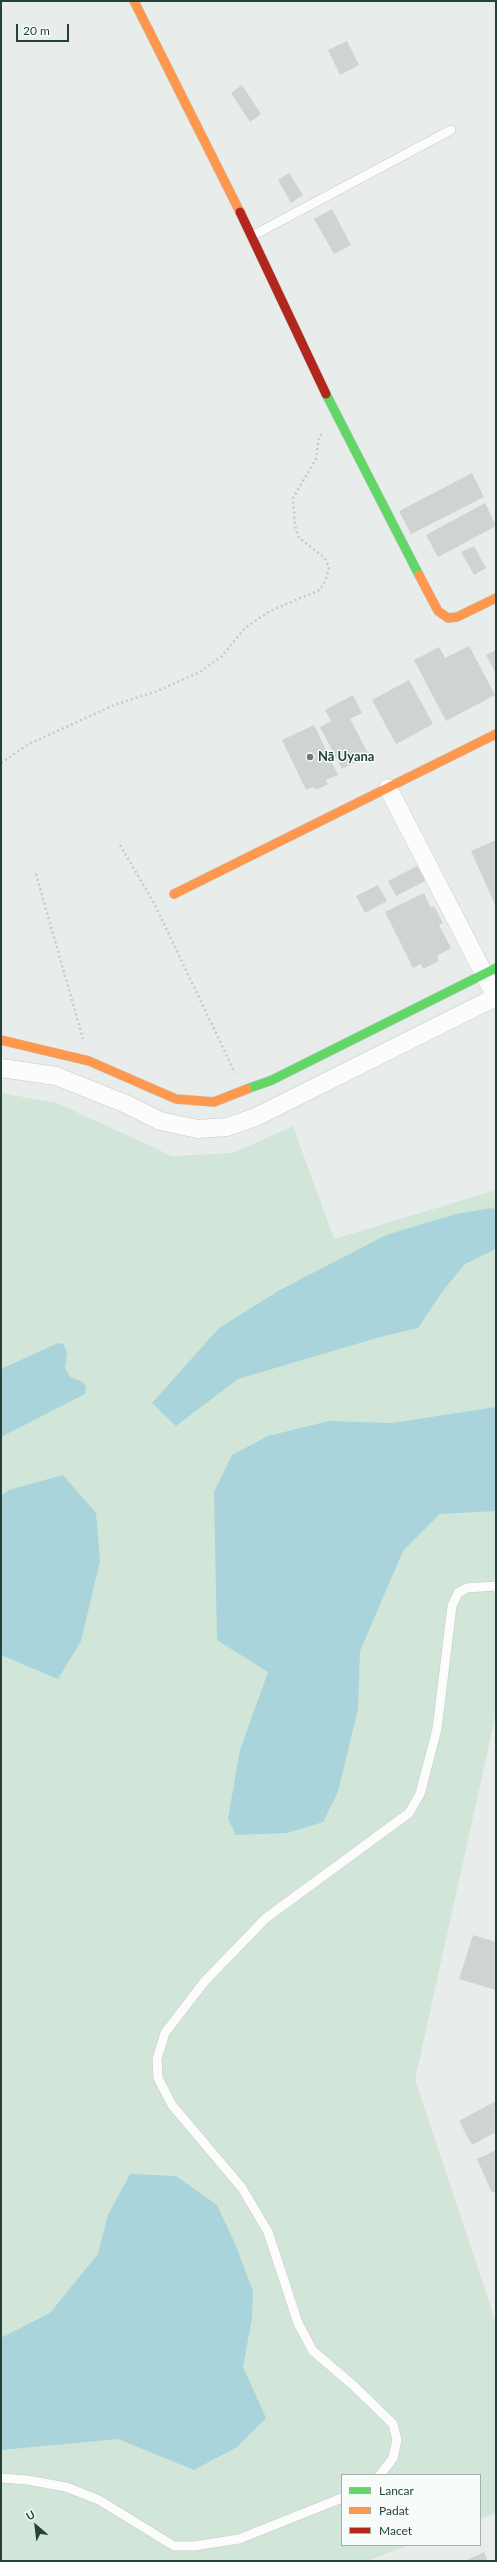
<!DOCTYPE html>
<meta charset="utf-8">
<style>
body{margin:0}
#map{position:relative;width:497px;height:2562px;overflow:hidden;background:#e8edeb;font-family:Lato,sans-serif}
canvas{display:block}
.frame{position:absolute;inset:0;border:2px solid #24423a;pointer-events:none}
.legend{position:absolute;left:341px;top:2474px;width:140px;height:72px;box-sizing:border-box;background:#f7fbf9;border:1px solid #a3b1ad;margin:0;padding:5px 7px;list-style:none;font-size:12px;color:#24423a}
.legend li{display:flex;align-items:center;gap:8px;height:20px}
.legend b{width:20px;border:1px solid #a3b1ad}
.north{position:absolute;left:16px;top:2506px;width:40px;height:40px;-webkit-text-stroke:3px #f7fbf9;paint-order:stroke;rotate:332deg;font-size:11px;font-weight:700;line-height:16px;text-align:center;color:#24423a}
.north::after{content:'';display:block;margin:auto;width:14px;height:18px;background:#24423a;clip-path:polygon(50% 0,100% 100%,50% 72%,0 100%)}
.scale{position:absolute;left:16px;top:24px;width:53px;height:18px;box-sizing:border-box;border:2px solid #24423a;border-top:0;padding-left:5px;font-size:12px;line-height:14px;white-space:nowrap;color:#24423a;-webkit-text-stroke:3px #f7fbf9;paint-order:stroke}
</style>
<div id="map">
<canvas width="497" height="2562"></canvas>
<div class="frame"></div>
<ul class="legend">
<li><b style="height:5px;background:#63d668"></b>Lancar</li>
<li><b style="height:5px;background:#ff974d"></b>Padat</li>
<li><b style="height:5px;background:#b3261e"></b>Macet</li>
</ul>
<div class="north">U</div>
<div class="scale">20 m</div>
</div>
<script>
const ctx = document.querySelector('canvas').getContext('2d');
ctx.lineJoin = 'round';
function fill(path, color) { ctx.fillStyle = color; ctx.fill(path, 'evenodd'); }
const toPath = rows => new Path2D(rows.map(r => 'M' + r).join(''));
function strokePath(path, color, width, dash) { ctx.strokeStyle = color; ctx.lineWidth = width; ctx.lineCap = dash ? 'butt' : 'round'; ctx.setLineDash(dash || []); ctx.stroke(path); }
function label(font, color, halo, rows, align = 'center') {
  ctx.font = font + ' Lato,sans-serif'; ctx.lineWidth = 3; ctx.setLineDash([]); ctx.textBaseline = 'middle'; ctx.strokeStyle = halo; ctx.fillStyle = color; for (const [text, x, y, turn = 0] of rows) {
    ctx.save(); ctx.translate(x, y); ctx.rotate((+turn || 0) * Math.PI / 180); ctx.textAlign = isNaN(turn) ? turn : align; if (halo) ctx.strokeText(text, 0, 0); ctx.fillText(text, 0, 0); ctx.restore();
  }
}
const green = toPath([
 [1,1093,57,1103,172,1156,233,1153,293,1126,334,1239,496,1190,496,1713,415,2080,496,2323,496,2513,480,2519,480,2475,342,2475,342,2545,409,2545,367,2561,1,2561]
]);
const water = toPath([
 [492,1208,496,1210,496,1249,465,1264,442,1292,418,1328,380,1337,238,1379,176,1426,152,1403,219,1328,280,1290,386,1235,456,1214],
 [58,1343,63,1344,67,1352,65,1368,70,1377,83,1382,86,1387,85,1394,1,1437,1,1369],
 [496,1407,496,1511,440,1514,403,1551,360,1651,358,1709,338,1792,323,1822,287,1833,236,1835,228,1819,240,1750,268,1672,217,1640,214,1492,232,1455,268,1436,329,1421,392,1423],
 [63,1475,96,1513,100,1561,81,1641,58,1679,1,1655,1,1496,9,1490],
 [130,2174,176,2176,217,2205,236,2246,253,2291,252,2318,243,2367,266,2418,237,2447,194,2470,118,2439,1,2450,1,2338,50,2313,98,2254,108,2215]
]);
const building = toPath([
 [347,41,359,65,340,75,328,50],
 [242,85,261,114,250,122,231,93],
 [289,173,303,195,291,203,278,180],
 [332,209,351,245,334,254,314,219],
 [472,473,484,497,411,534,399,511],
 [485,503,496,526,438,557,426,535],
 [474,546,486,568,474,575,461,552],
 [469,646,495,695,446,721,414,660,439,647,445,658],
 [496,650,496,674,486,655],
 [409,680,433,724,396,744,372,700],
 [353,695,362,713,350,719,369,755,342,769,320,727,331,721,325,710],
 [314,725,338,775,326,780,328,784,316,790,314,787,306,790,282,740],
 [496,840,496,907,471,851],
 [421,864,429,879,396,896,388,881],
 [378,885,387,901,365,913,356,896],
 [424,893,431,908,434,906,443,923,439,925,451,948,437,956,439,961,423,969,421,964,413,968,385,912],
 [473,1935,496,1942,496,1990,459,1979],
 [496,2101,496,2132,472,2145,459,2121],
 [496,2150,496,2191,492,2193,477,2159],
 [484,2552,488,2561,465,2561]
]);
const path = toPath([
 [1,763,29,744,114,705,155,692,200,672,222,656,245,628,270,611,320,590,326,579,329,567,324,557,299,538,295,526,293,498,316,459,319,438,323,432],
 [120,845,154,903,235,1073],
 [36,874,83,1039]
]);
const lane = toPath([
 [252,236,451,130],
 [380,2475,393,2458,397,2440,393,2424,354,2386,313,2351,298,2323,268,2232,242,2188,172,2105,158,2078,157,2059,165,2033,204,1982,266,1918,409,1813,420,1794,437,1729,452,1606,458,1593,467,1588,496,1586],
 [1,2478,27,2480,66,2487,99,2500,174,2546,194,2546,239,2539,342,2498]
]);
const street = toPath([
 [388,788,496,997],
 [1,1068,56,1076,126,1104,160,1121,198,1129,227,1127,256,1117,496,997]
]);
const fast = toPath([
 [326,394,419,575],
 [247,1089,272,1080,496,968]
]);
const slow = toPath([
 [134,1,240,212],
 [419,575,438,611,448,618,457,617,496,598],
 [174,894,496,734],
 [1,1040,89,1061,176,1099,214,1102,247,1089]
]);
const jam = toPath([
 [240,212,326,394]
]);
const markers = [
 [310,757,4,"#697e78"]
];
const poiNames = [
 ["Nā Uyana",318,757]
];
fill(green, '#d1e6d8');
fill(water, '#a9d4db');
fill(building, '#cfd4d2');
strokePath(lane, '#c5cac8', 10);
strokePath(street, '#c5cac8', 19);
strokePath(fast, '#c3cbc8', 10);
strokePath(slow, '#c3cbc8', 10);
strokePath(jam, '#c3cbc8', 10);
strokePath(path, '#c3ccca', 2.5, [2, 3]);
strokePath(lane, '#fcfcfc', 9);
strokePath(street, '#fcfcfc', 18);
strokePath(fast, '#63d668', 9);
strokePath(slow, '#ff974d', 9);
strokePath(jam, '#b3261e', 9);
for (const [x, y, r, color] of markers) { const dot = new Path2D(); dot.arc(x, y, r, 0, 2 * Math.PI); ctx.fillStyle = color; ctx.fill(dot); strokePath(dot, '#f7fbf9', 1.5); }
label('bold 13px', '#24423a', '#f7fbf9', poiNames, 'left');
</script>
